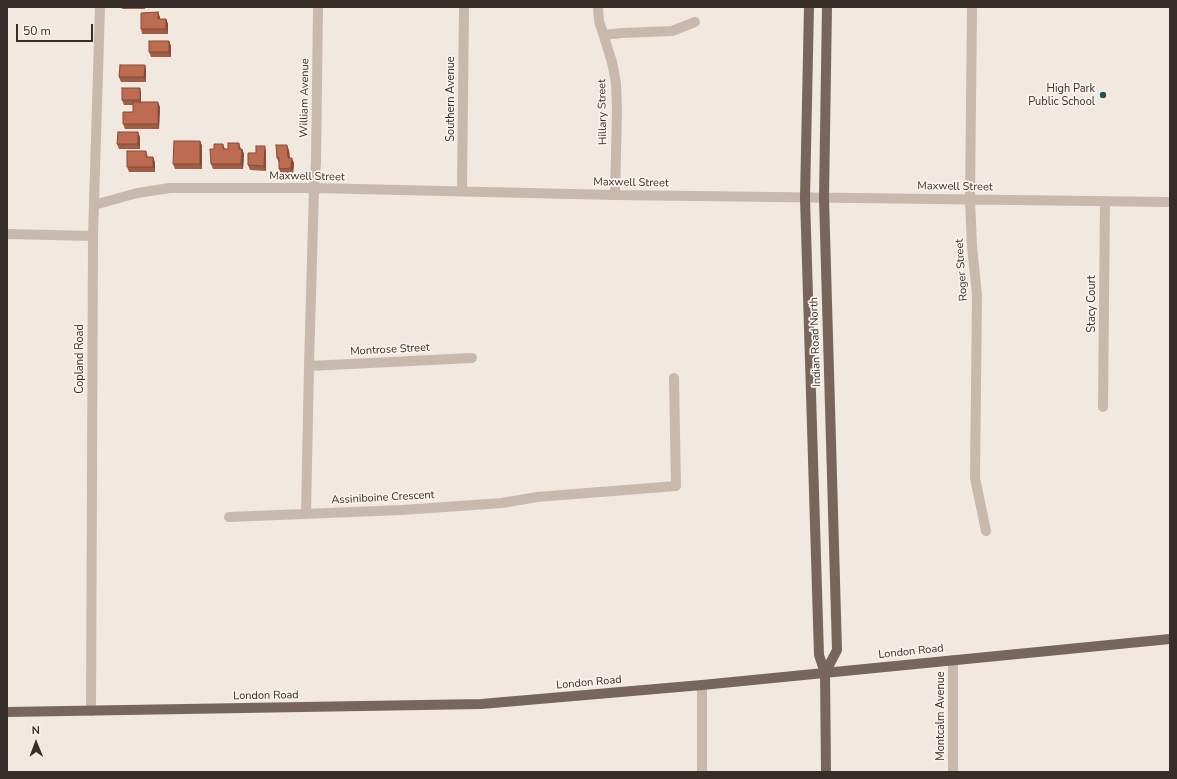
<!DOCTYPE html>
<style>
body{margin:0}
#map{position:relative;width:1177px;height:779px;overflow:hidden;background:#f1e9e0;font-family:"Nunito Sans",sans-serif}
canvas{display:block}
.frame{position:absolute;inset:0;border:8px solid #372e2a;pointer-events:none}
.north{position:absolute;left:16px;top:723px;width:40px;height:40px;-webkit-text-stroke:3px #f9f3ec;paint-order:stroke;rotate:359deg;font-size:11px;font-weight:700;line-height:16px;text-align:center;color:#372e2a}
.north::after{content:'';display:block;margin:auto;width:14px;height:18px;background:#372e2a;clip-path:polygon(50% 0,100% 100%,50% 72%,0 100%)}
.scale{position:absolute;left:16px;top:24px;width:77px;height:18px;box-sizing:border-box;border:2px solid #372e2a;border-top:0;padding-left:5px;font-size:12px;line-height:14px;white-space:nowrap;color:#372e2a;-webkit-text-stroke:3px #f9f3ec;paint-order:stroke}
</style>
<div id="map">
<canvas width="1177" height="779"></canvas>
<div class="frame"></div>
<div class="north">N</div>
<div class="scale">50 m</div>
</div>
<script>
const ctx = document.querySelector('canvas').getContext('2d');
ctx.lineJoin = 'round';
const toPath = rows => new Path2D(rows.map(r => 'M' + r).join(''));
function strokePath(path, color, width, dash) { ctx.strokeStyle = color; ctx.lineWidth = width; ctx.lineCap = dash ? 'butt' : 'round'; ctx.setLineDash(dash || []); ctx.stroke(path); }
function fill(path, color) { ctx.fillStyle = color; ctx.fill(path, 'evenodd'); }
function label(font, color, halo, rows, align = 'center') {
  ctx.font = font + ' "Nunito Sans",sans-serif'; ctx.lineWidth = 3.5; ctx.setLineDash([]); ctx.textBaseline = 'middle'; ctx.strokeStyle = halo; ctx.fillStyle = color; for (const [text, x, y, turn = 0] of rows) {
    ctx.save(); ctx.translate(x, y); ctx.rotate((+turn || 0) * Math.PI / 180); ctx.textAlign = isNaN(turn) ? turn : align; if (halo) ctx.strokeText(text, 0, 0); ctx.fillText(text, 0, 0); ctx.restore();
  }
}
const minor = toPath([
 [598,7,599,21,612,62,616,83,617,111,615,195],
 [972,7,970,200,972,246,977,295,975,478,986,531],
 [604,35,622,33,672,31,695,22],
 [462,191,464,7],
 [94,205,137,193,170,188,314,188,615,195,1170,202],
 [7,234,93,236],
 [309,366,472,358],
 [1103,407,1105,201],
 [306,514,309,366,314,188,316,162,318,7],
 [229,517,402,510,502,503,537,497,676,486,674,378],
 [91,711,93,236,100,7],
 [702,772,702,685],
 [953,772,953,660]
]);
const major = toPath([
 [809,7,805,198,819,655,825,673,826,772],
 [825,673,837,650,824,198,827,7],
 [7,712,481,704,702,685,1170,639]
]);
const wall = toPath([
 [122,7,145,7,145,9,122,9],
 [158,12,160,19,166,19,168,24,168,34,142,34,141,29],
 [169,41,171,46,171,57,151,57,149,52],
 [145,65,146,70,146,82,121,82,119,77],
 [141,93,141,102,160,107,159,129,125,129,123,124,133,112,133,105,124,105,122,100],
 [140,137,140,149,119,149,117,144],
 [200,141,202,146,202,169,175,169,173,164],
 [239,143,241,149,242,149,244,154,243,169,213,169,211,164,214,149,223,144,225,149,228,149],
 [289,150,290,158,294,163,293,173,281,174,279,169,279,163,277,158],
 [146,151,148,157,155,162,155,172,129,172,127,167],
 [266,151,266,171,250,170,248,165,256,153]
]);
const shadedWall = toPath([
 [158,12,160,17,160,24,158,19],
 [166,19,168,24,168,34,166,29],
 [169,41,171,46,171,57,169,52],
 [145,65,146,70,146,82,144,77],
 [140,88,141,93,141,105,140,100],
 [158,102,160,107,159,129,158,124],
 [138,132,140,137,140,149,138,144],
 [200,141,202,146,202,169,200,164],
 [287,145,289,150,290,163,288,158],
 [265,146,266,151,266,171,264,166],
 [242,149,244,154,243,169,241,164],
 [153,157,155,162,155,172,153,167],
 [292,158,294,163,293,173,291,168]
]);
const building = toPath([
 [158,12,158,19,166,19,166,29,141,29,141,13,158,12],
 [149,41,169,41,169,52,149,52,149,41],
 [120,65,145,65,144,77,119,77,120,65],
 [122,88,140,88,140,100,122,100,122,88],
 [133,102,158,102,158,124,123,124,123,112,133,112,133,102],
 [118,132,138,132,138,144,117,144,118,132],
 [174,141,200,141,200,164,173,164,174,141],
 [228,143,239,143,239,149,242,149,241,164,211,164,210,149,214,149,214,144,223,144,223,149,228,149,228,143],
 [276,145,287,145,288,158,292,158,291,168,279,169,279,158,277,158,276,145],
 [256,146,265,146,264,166,248,165,248,153,256,153,256,146],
 [127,151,146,151,146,157,153,157,153,167,127,167,127,151]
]);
const markers = [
 [1103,95,4,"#235356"]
];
const poiNames = [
 ["High Park",1095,89],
 ["Public School",1095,102]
];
const streetNames = [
 ["William Avenue",305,98,-89],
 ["Southern Avenue",451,99,-90],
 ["Hillary Street",603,112,-91],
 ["Maxwell Street",307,177,1],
 ["Maxwell Street",631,183,1],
 ["Maxwell Street",955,187,1],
 ["Roger Street",962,270,-94],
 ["Stacy Court",1092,304,-90],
 ["Indian Road North",816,342,-92],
 ["Montrose Street",390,350,-3],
 ["Copland Road",80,359,-90],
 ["Assiniboine Crescent",383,498,-3],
 ["London Road",911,652,-6],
 ["London Road",589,683,-5],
 ["London Road",266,696,-1],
 ["Montcalm Avenue",941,716,-90]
];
strokePath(minor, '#c9b9ac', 10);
strokePath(major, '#78665d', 10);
fill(wall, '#a35d46');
fill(shadedWall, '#844c39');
fill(building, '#bd6c51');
strokePath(building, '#844c39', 1);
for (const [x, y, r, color] of markers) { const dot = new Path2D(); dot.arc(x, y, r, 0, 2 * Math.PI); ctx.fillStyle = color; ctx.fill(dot); strokePath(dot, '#f9f3ec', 1.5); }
label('11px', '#372e2a', '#f9f3ec', poiNames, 'right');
label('11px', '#372e2a', '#f9f3ec', streetNames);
</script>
